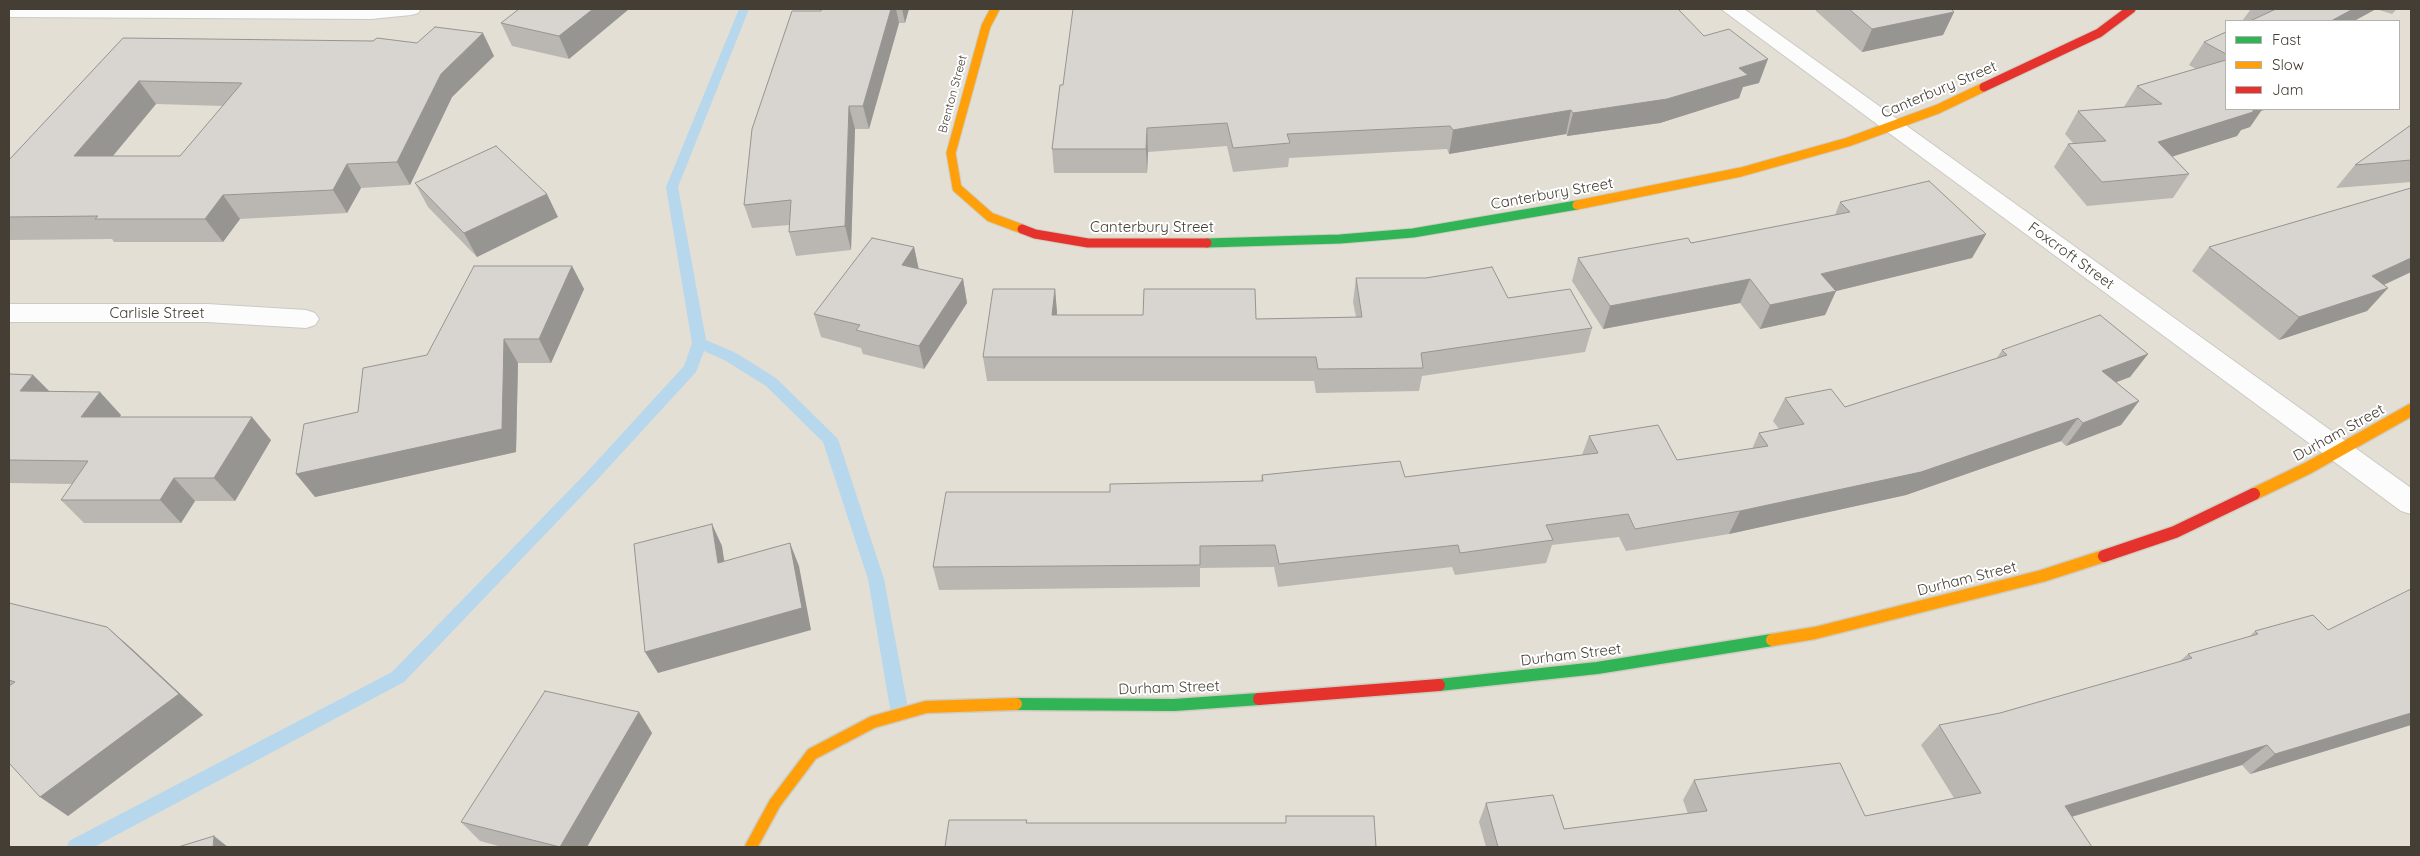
<!DOCTYPE html>
<style>
body{margin:0}
#map{position:relative;width:2420px;height:856px;overflow:hidden;background:#eeede8;font-family:Quicksand,sans-serif}
canvas{display:block}
.frame{position:absolute;inset:0;border:10px solid #443e34;pointer-events:none}
.legend{position:absolute;left:2225px;top:20px;width:175px;height:90px;box-sizing:border-box;background:#fff;border:1px solid #b4b2ae;margin:0;padding:6px 9px;list-style:none;font-size:15px;color:#443e34}
.legend li{display:flex;align-items:center;gap:10px;height:25px}
.legend b{width:25px;border:1px solid #b4b2ae}
</style>
<div id="map">
<canvas width="2420" height="856"></canvas>
<div class="frame"></div>
<ul class="legend">
<li><b style="height:6px;background:#30b455"></b>Fast</li>
<li><b style="height:6px;background:#ff9f0a"></b>Slow</li>
<li><b style="height:6px;background:#e5322d"></b>Jam</li>
</ul>
</div>
<script>
const ctx = document.querySelector('canvas').getContext('2d');
ctx.lineJoin = 'round';
function fill(path, color) { ctx.fillStyle = color; ctx.fill(path, 'evenodd'); }
const toPath = rows => new Path2D(rows.map(r => 'M' + r).join(''));
function strokePath(path, color, width, dash) { ctx.strokeStyle = color; ctx.lineWidth = width; ctx.lineCap = dash ? 'butt' : 'round'; ctx.setLineDash(dash || []); ctx.stroke(path); }
function label(font, color, halo, rows, align = 'center') {
  ctx.font = font + ' Quicksand,sans-serif'; ctx.lineWidth = 4; ctx.setLineDash([]); ctx.textBaseline = 'middle'; ctx.strokeStyle = halo; ctx.fillStyle = color; for (const [text, x, y, turn = 0] of rows) {
    ctx.save(); ctx.translate(x, y); ctx.rotate((+turn || 0) * Math.PI / 180); ctx.textAlign = isNaN(turn) ? turn : align; if (halo) ctx.strokeText(text, 0, 0); ctx.fillText(text, 0, 0); ctx.restore();
  }
}
const residential = toPath([
 [9,9,2411,9,2411,847,9,847],
 [2226,21,2399,21,2399,109,2226,109]
]);
const stream = toPath([
 [739,9,749,9,678,187,706,340,736,353,776,378,838,439,884,579,909,714,906,720,900,722,894,720,891,714,868,579,823,442,766,386,726,361,704,351,696,372,597,480,404,682,94,847,67,847,69,841,392,672,587,472,684,366,692,343,666,187,739,9]
]);
const street = toPath([
 [9,9,421,9,418,13,411,15,371,19,9,17,9,9],
 [1721,9,1744,9,2411,488,2411,514,2401,511,1721,9],
 [9,304,207,304,306,310,315,313,319,319,315,325,306,328,207,322,9,322,9,304]
]);
const fastFar1 = toPath([
 [1207,243,1340,239,1413,233,1577,205]
]);
const fast = toPath([
 [1439,685,1597,668,1772,640],
 [1016,704,1174,705,1259,699]
]);
const slowFar1 = toPath([
 [995,9,986,26,951,153,957,188,990,217,1022,229],
 [1577,205,1741,172,1848,142,1938,109,1984,87]
]);
const slow = toPath([
 [2254,494,2308,468,2411,410],
 [1772,640,1815,633,2042,576,2104,556],
 [751,847,775,803,812,754,873,722,926,707,1016,704]
]);
const jamFar1 = toPath([
 [1984,87,2099,33,2131,9],
 [1022,229,1035,234,1088,243,1207,243]
]);
const jam = toPath([
 [2104,556,2175,532,2254,494],
 [1259,699,1439,685]
]);
const wall = toPath([
 [629,9,569,59,512,46,501,23],
 [821,9,909,9,905,23,899,23,869,129,855,129,851,250,796,256,789,232,789,225,752,228,744,205],
 [1816,9,1952,9,1951,9,1954,12,1943,35,1862,52,1816,11],
 [2251,9,2376,9,2354,21,2242,21],
 [2376,9,2397,9,2392,14],
 [2226,32,2226,109,2261,111,2250,127,2241,130,2237,136,2172,156,2189,174,2173,198,2087,206,2054,167,2068,144,2073,143,2065,134,2078,111,2124,107,2137,86,2196,69,2189,65,2204,42],
 [1704,36,1759,83,1743,87,1739,98,1660,123,1567,136,1566,134,1449,154,1447,149,1289,158,1288,167,1233,172,1227,146,1148,152,1147,173,1054,173,1052,149,1063,85],
 [123,38,494,56,452,97,410,185,361,188,347,213,240,219,223,242,114,242,112,239,9,240,9,160],
 [156,104,223,106,180,156,112,156],
 [2411,125,2411,182,2336,188,2355,165],
 [415,183,558,217,477,257,428,207],
 [2411,188,2411,272,2384,285,2388,288,2367,311,2279,340,2192,271,2209,247],
 [1840,202,1986,234,1972,258,1836,291,1825,315,1760,329,1740,303,1603,329,1572,281,1578,258,1691,243,1835,215],
 [914,247,919,269,963,279,967,303,924,369,863,354,861,348,821,337,814,314],
 [572,266,584,289,551,363,518,363,516,452,315,497,358,412,427,355],
 [1356,278,1508,298,1592,328,1585,352,1422,376,1419,391,1316,393,1314,381,987,381,983,357,1055,289,1057,315,1256,319,1356,317,1353,302],
 [2002,350,2148,354,2130,377,2116,382,2139,401,2121,425,2066,446,2061,441,1906,495,1729,534,1626,551,1619,537,1552,545,1546,563,1455,575,1452,567,1278,587,1274,567,1200,568,1200,587,939,590,933,567,1261,482,1262,475,1405,477,1582,455,1589,436,1677,460,1752,449,1759,433,1779,429,1773,421,1785,398,1845,407,1997,358],
 [9,374,33,375,49,391,121,415,120,417,271,440,235,501,195,501,181,523,84,523,61,500,72,484,9,483],
 [9,603,107,627,131,648,203,715,68,816,9,763],
 [2255,631,2411,725,2250,774,2242,765,2072,817,2092,847,1486,847,1479,822,1486,803,1564,829,1688,814,1683,800,1694,780,1865,816,1954,798,1921,745,1939,725,2000,713,2179,662,2188,654,2249,637],
 [639,712,652,733,587,847,502,847,480,841,461,822]
]);
const shadedWall = toPath([
 [593,9,629,9,569,59,559,36],
 [891,9,896,9,899,23,869,129,863,106],
 [902,9,909,9,905,23],
 [1932,9,1952,9,1941,14,1954,12,1943,35,1862,52,1872,29],
 [2353,9,2376,9,2354,21,2331,21],
 [483,33,494,56,452,97,410,185,397,162,441,74],
 [1768,59,1759,83,1743,87,1739,98,1660,123,1567,136,1573,113,1739,68],
 [139,81,156,104,93,180,74,156],
 [849,106,855,129,851,250,845,226],
 [2251,109,2267,109,2261,111,2250,127,2241,130,2237,136,2143,166,2158,142],
 [1571,110,1566,134,1449,154,1453,130],
 [1147,128,1148,152,1147,173,1146,149],
 [347,164,361,188,347,213,333,190],
 [547,194,558,217,477,257,464,233],
 [223,195,240,219,223,242,205,219],
 [1986,234,1972,258,1828,293,1836,291,1825,315,1760,329,1770,305,1821,274],
 [914,247,919,271,902,265],
 [2411,258,2411,272,2355,298,2388,288,2367,311,2279,340,2299,317,2372,276],
 [572,266,584,289,551,363,539,339],
 [963,279,967,303,924,369,919,346],
 [1750,279,1740,303,1603,329,1610,306],
 [1055,289,1057,312,1055,338,1052,315],
 [504,339,518,363,516,452,315,497,296,474],
 [2148,354,2130,377,2085,394,2102,371],
 [33,375,56,398,20,391],
 [100,392,121,415,103,440,81,417],
 [2139,401,2121,425,2066,446,2083,423],
 [252,417,271,440,235,501,214,478],
 [2078,418,2061,441,1906,495,1729,534,1740,511],
 [174,478,195,501,181,523,160,500],
 [712,524,722,546,728,585,718,563],
 [790,543,799,566,811,630,658,673,645,652],
 [107,627,131,648,203,715,68,816,40,797],
 [639,712,652,733,587,847,560,847],
 [2411,713,2411,725,2250,774,2275,754],
 [2267,745,2242,765,2044,825,2065,806],
 [214,836,228,847,213,847]
]);
const building = toPath([
 [519,9,593,9,559,36,501,23,519,9],
 [821,9,891,9,863,106,849,106,845,226,789,232,791,200,744,205,752,129,792,11,821,11,821,9],
 [1073,9,1678,9,1704,36,1729,29,1768,59,1739,68,1748,75,1667,99,1573,113,1571,110,1453,130,1450,126,1287,134,1290,143,1233,148,1227,123,1147,128,1146,149,1052,149,1060,85,1063,85,1073,9],
 [1849,9,1951,9,1954,12,1872,29,1849,9],
 [2274,9,2353,9,2331,21,2250,21,2276,9,2274,9],
 [435,27,483,33,441,74,397,162,347,164,333,190,223,195,205,219,95,219,98,216,9,217,9,160,123,38,373,41,377,38,417,43,435,27],
 [139,81,242,83,180,156,74,156,139,81],
 [2226,32,2226,54,2204,42,2226,32],
 [2226,60,2226,109,2253,109,2253,112,2158,142,2189,174,2102,182,2068,144,2106,141,2078,111,2162,104,2137,86,2226,60],
 [2411,125,2411,160,2355,165,2411,125],
 [496,146,547,194,464,233,415,183,496,146],
 [1929,181,1986,234,1821,274,1836,291,1770,305,1750,279,1610,306,1578,258,1688,238,1691,243,1850,212,1840,202,1929,181],
 [2411,188,2411,258,2372,276,2388,288,2299,317,2209,247,2411,188],
 [872,238,914,247,902,265,963,279,919,346,856,330,860,325,814,314,872,238],
 [474,266,572,266,539,339,504,339,502,429,296,474,304,424,358,412,363,368,427,355,474,266],
 [1492,267,1508,298,1570,289,1592,328,1421,353,1423,368,1318,369,1316,357,983,357,993,289,1055,289,1052,315,1143,315,1144,289,1255,289,1256,319,1362,317,1356,278,1426,278,1492,267],
 [2100,315,2148,354,2102,371,2139,401,2083,423,2078,418,1921,472,1740,511,1635,529,1628,514,1546,525,1553,540,1460,553,1458,545,1279,564,1275,545,1200,546,1200,565,933,567,946,492,1110,492,1110,484,1263,481,1262,475,1400,461,1405,477,1598,453,1589,436,1658,425,1677,460,1768,446,1759,433,1804,424,1785,398,1831,389,1845,407,2007,355,2002,350,2100,315],
 [9,374,33,375,20,391,100,392,81,417,252,417,214,478,174,478,160,500,61,500,88,461,9,460,9,374],
 [712,524,718,563,790,543,802,608,645,652,634,544,712,524],
 [2411,589,2411,713,2275,754,2267,745,2065,806,2092,847,1498,847,1486,803,1553,795,1564,829,1707,811,1694,780,1840,763,1865,816,1981,793,1939,725,2000,713,2192,658,2188,654,2258,634,2255,631,2313,615,2328,630,2411,589],
 [9,603,107,627,179,694,40,797,9,763,9,686,15,682,9,680,9,603],
 [545,691,639,712,560,847,461,822,545,691],
 [1286,816,1374,816,1376,847,945,847,949,820,1027,820,1026,823,1286,823,1286,816],
 [214,836,213,847,178,847,214,836]
]);
const farStreetnames = [
 ["Brenton Street",953,94,-75]
];
const streetNames = [
 ["Canterbury Street",1939,90,-23],
 ["Canterbury Street",1552,194,-10],
 ["Canterbury Street",1152,227],
 ["Foxcroft Street",2071,256,36],
 ["Carlisle Street",157,313],
 ["Durham Street",2339,433,-29],
 ["Durham Street",1967,579,-14],
 ["Durham Street",1571,655,-7],
 ["Durham Street",1169,688,-2]
];
fill(residential, '#e3dfd5');
fill(stream, '#b7d7ed');
strokePath(street, '#cbc9c3', 2);
strokePath(fastFar1, '#cfccc0', 11);
strokePath(fast, '#cfccc0', 15);
strokePath(slowFar1, '#cfccc0', 11);
strokePath(slow, '#cfccc0', 15);
strokePath(jamFar1, '#cfccc0', 11);
strokePath(jam, '#cfccc0', 15);
fill(street, '#fcfcfc');
strokePath(fastFar1, '#30b455', 9);
strokePath(fast, '#30b455', 12);
strokePath(slowFar1, '#ff9f0a', 9);
strokePath(slow, '#ff9f0a', 12);
strokePath(jamFar1, '#e5322d', 9);
strokePath(jam, '#e5322d', 12);
fill(wall, '#bab7b3');
fill(shadedWall, '#979592');
fill(building, '#d8d5d0');
strokePath(building, '#979592', 1);
label('12px', '#443e34', '#fff', farStreetnames);
label('15px', '#443e34', '#fff', streetNames);
</script>
